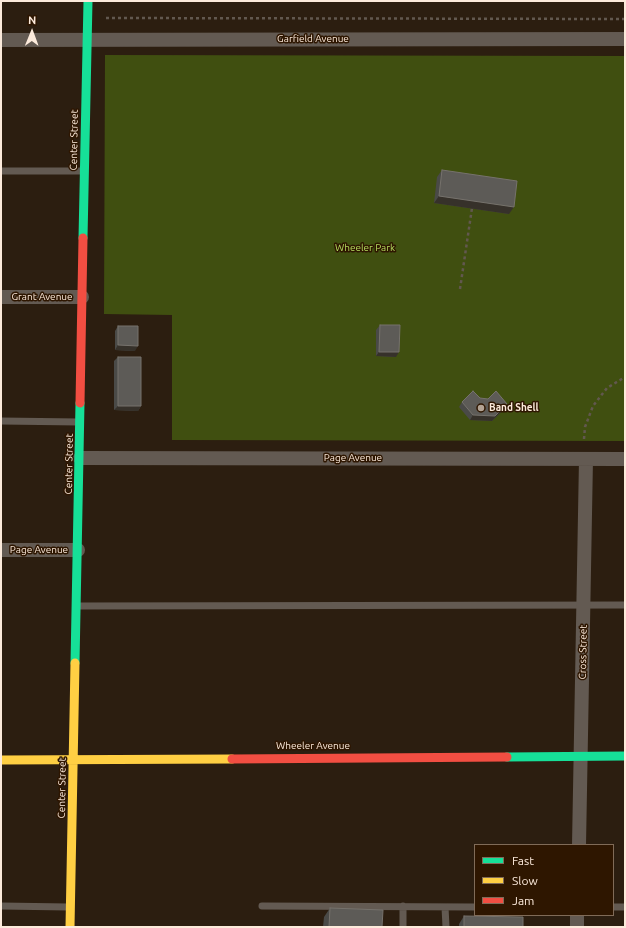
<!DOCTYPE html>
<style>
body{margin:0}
#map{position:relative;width:626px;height:928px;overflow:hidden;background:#2c1e10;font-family:Ubuntu,sans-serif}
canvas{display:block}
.frame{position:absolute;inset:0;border:2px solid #fceadb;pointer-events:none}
.legend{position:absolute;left:474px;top:844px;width:140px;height:72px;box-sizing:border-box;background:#2e1600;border:1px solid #806b58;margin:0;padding:5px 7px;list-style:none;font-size:12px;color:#fceadb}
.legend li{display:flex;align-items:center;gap:8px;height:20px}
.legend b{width:20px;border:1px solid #806b58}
.north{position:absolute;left:12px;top:12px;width:40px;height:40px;-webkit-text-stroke:3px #2e1600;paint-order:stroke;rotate:1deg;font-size:11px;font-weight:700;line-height:16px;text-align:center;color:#fceadb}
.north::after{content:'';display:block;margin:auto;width:14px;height:18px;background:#fceadb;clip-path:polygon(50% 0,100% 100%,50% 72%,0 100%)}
</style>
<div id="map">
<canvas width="626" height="928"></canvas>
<div class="frame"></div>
<ul class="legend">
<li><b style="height:5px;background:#16e098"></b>Fast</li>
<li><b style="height:5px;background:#ffcf43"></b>Slow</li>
<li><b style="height:5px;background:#f24e42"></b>Jam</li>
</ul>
<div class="north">N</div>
</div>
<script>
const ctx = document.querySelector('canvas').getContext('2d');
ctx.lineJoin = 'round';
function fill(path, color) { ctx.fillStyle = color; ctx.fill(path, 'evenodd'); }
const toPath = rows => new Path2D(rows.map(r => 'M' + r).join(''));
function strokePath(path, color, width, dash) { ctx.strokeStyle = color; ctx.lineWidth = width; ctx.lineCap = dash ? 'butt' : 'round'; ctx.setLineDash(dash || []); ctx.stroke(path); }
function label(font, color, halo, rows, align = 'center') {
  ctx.font = font + ' Ubuntu,sans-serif'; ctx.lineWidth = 3; ctx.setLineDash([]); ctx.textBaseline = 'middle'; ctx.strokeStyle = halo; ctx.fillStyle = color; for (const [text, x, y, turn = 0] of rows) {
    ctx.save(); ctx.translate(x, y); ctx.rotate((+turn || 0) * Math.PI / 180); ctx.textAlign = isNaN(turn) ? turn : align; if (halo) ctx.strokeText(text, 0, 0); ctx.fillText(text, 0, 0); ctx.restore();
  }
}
const green = toPath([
 [105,55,625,56,625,441,172,440,172,315,104,314]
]);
const path = toPath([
 [106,18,625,19],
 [460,289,472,208],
 [584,439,585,427,593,406,607,388,625,377]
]);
const lane = toPath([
 [1,171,83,171],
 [1,421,79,422],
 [77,606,625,605],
 [1,906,68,907],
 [262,906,475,907],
 [445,907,446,927],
 [613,907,625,907],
 [403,927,403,906]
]);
const street = toPath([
 [1,40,625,39],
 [1,297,82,297],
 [80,458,625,459],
 [1,550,78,550],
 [579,845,586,459],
 [577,927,577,915]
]);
const fast = toPath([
 [83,238,88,1],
 [75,663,80,403],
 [507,757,625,756]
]);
const slow = toPath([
 [1,760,232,759],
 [70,927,75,663]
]);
const jam = toPath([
 [80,403,83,238],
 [232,759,507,757]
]);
const wall = toPath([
 [442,170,509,214,434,203,437,177],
 [380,325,396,357,376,356,376,330],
 [118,326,135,351,115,350,115,331],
 [118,357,141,406,138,411,114,410,114,361],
 [480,398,504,409,492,421,470,420,459,407,462,402],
 [330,908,382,927,323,927,324,917],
 [464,916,523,927,459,927,459,924]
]);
const shadedWall = toPath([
 [439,196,514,207,509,214,434,203],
 [118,345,138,346,135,351,115,350],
 [379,352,399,352,396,357,376,356],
 [507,404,504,409,492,421,470,420,473,415],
 [118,406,141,406,138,411,114,410]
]);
const building = toPath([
 [442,170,517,181,514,207,439,196,442,170],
 [380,325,400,325,399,352,379,352,380,325],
 [118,326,138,326,138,346,118,345,118,326],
 [118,357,141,357,141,406,118,406,118,357],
 [473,391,480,398,488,399,496,391,507,404,495,416,473,415,462,402,473,391],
 [330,908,383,910,382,927,329,927,330,908],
 [464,916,523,917,523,927,464,927,464,916]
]);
const markers = [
 [481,408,4,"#b3a394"]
];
const streetNames = [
 ["Garfield Avenue",313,39],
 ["Center Street",74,140,-89],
 ["Grant Avenue",42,297],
 ["Page Avenue",353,458],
 ["Center Street",69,464,-89],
 ["Page Avenue",39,550],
 ["Cross Street",583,652,-89],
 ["Wheeler Avenue",313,746],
 ["Center Street",62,788,-89]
];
const parkNames = [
 ["Wheeler Park",365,248]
];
const poiNames = [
 ["Band Shell",489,408]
];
fill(green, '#404f10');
strokePath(path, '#62584f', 2.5, [3, 3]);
strokePath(lane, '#635a52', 7);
strokePath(street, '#635a52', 14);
strokePath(fast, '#16e098', 9);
strokePath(slow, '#ffcf43', 9);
strokePath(jam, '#f24e42', 9);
fill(wall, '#4a4a47');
fill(shadedWall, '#36312a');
fill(building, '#5d5b57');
strokePath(building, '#76726c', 1);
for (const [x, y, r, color] of markers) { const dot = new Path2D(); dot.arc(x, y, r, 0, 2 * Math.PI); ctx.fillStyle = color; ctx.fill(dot); strokePath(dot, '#2e1600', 1.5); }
label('10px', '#fceadb', '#2e1600', streetNames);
label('10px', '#b7df60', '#2e1600', parkNames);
label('bold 10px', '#fceadb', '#2e1600', poiNames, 'left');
</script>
